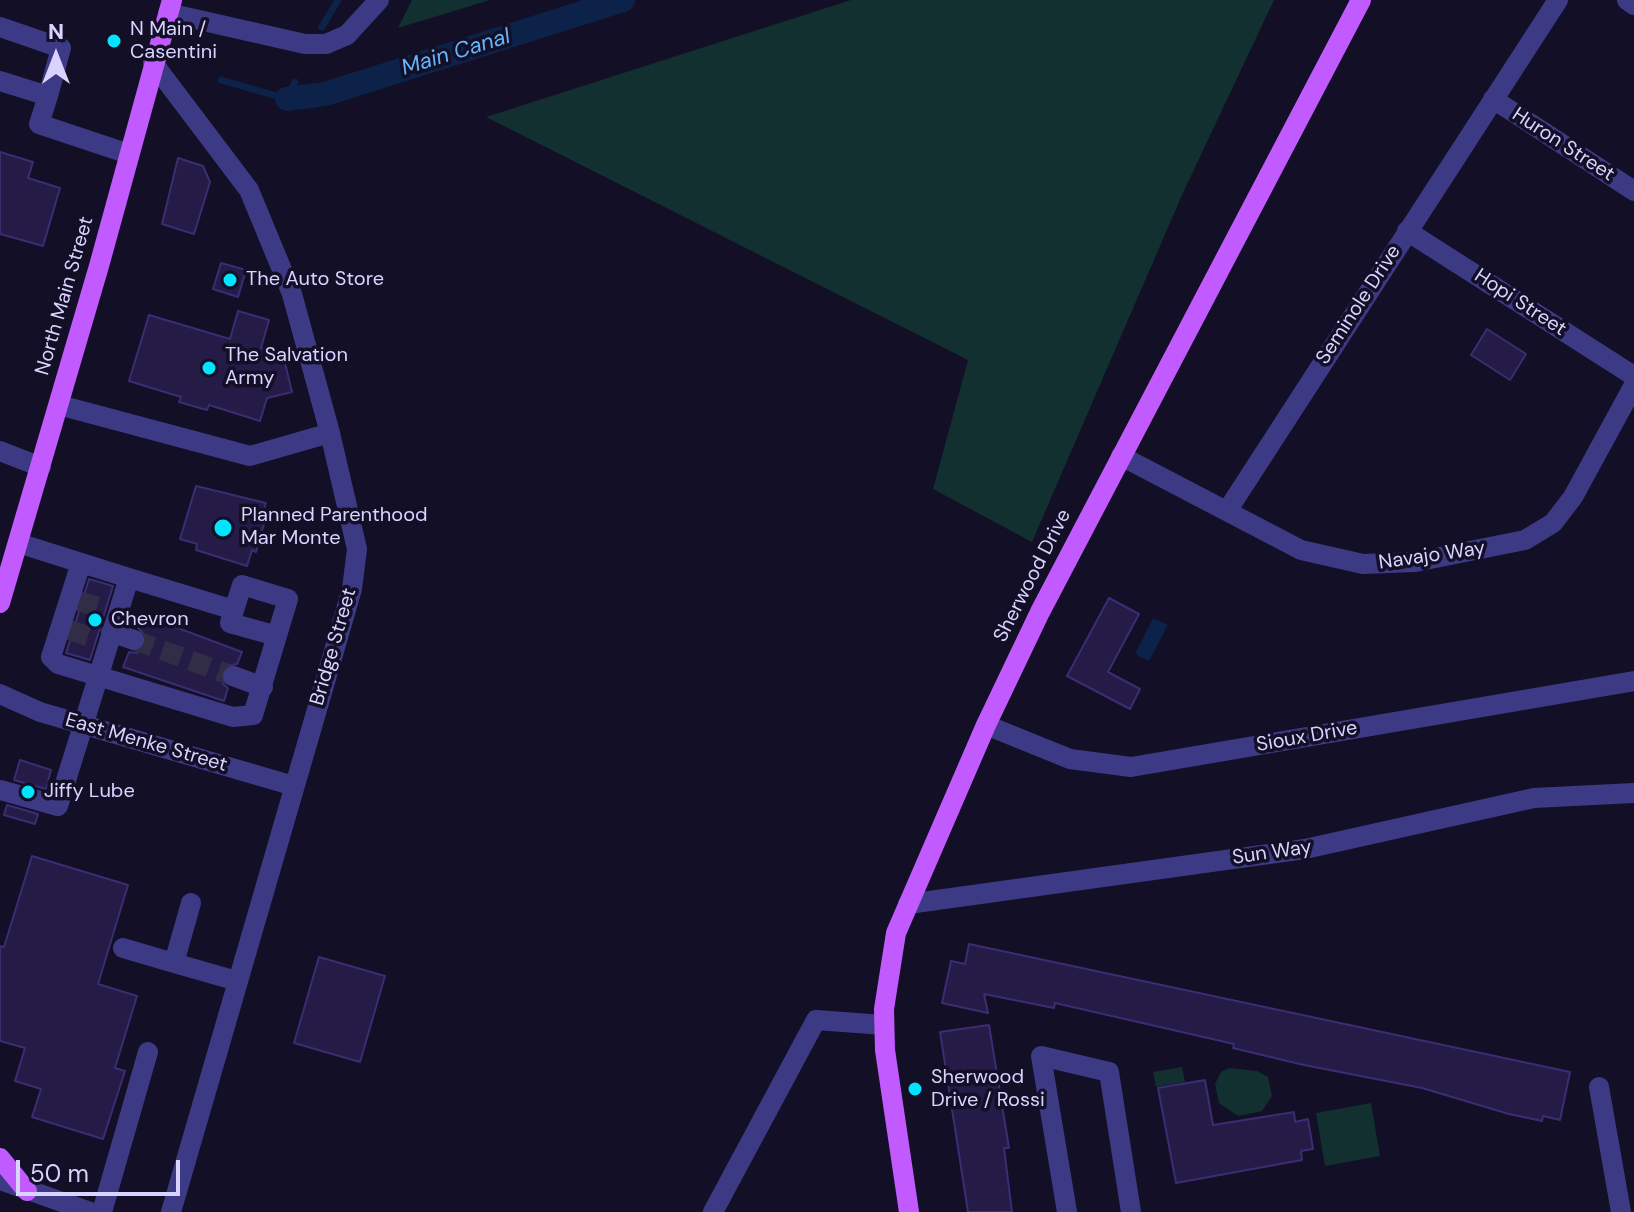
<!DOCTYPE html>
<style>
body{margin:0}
#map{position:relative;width:1634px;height:1212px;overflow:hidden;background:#130f26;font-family:"DM Sans",sans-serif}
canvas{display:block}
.north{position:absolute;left:16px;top:16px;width:80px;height:80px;-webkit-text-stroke:6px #130f26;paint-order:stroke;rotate:0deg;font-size:22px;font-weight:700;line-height:32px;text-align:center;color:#d9d4ff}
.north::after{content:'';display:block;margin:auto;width:28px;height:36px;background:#d9d4ff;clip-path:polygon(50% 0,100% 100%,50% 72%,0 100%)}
.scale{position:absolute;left:16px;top:1160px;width:164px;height:36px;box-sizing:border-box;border:4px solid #d9d4ff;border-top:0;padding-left:10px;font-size:24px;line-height:28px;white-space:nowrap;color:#d9d4ff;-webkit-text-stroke:6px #130f26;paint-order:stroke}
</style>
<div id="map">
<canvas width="1634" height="1212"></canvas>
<div class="north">N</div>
<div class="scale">50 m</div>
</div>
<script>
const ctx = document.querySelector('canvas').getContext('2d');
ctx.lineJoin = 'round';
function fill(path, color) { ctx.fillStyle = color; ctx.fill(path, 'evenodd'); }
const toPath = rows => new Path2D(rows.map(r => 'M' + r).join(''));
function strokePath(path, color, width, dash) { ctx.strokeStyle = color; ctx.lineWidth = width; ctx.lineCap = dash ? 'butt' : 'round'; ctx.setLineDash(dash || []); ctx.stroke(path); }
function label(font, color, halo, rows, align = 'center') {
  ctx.font = font + ' "DM Sans",sans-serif'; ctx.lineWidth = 7; ctx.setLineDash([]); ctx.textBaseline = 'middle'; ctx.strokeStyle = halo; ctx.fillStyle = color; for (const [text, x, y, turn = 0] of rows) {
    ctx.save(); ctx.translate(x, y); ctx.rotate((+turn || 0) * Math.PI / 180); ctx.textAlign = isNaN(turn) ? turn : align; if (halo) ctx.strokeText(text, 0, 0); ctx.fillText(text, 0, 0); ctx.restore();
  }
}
const green = toPath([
 [412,0,490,0,398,28],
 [851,0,1274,0,1182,195,1032,542,933,489,968,360,486,117],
 [1182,1067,1185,1082,1156,1087,1153,1072],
 [1229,1068,1257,1071,1268,1077,1272,1096,1262,1111,1238,1116,1219,1103,1215,1084,1221,1072],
 [1371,1103,1380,1156,1325,1166,1316,1113]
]);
const water = toPath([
 [1153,618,1168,625,1149,661,1135,654]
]);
const stream = toPath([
 [322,27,338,0],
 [221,80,287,99,295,82]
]);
const canal = toPath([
 [287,99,325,94,623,0]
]);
const building = toPath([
 [0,152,33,162,28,178,60,188,43,246,0,234,0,152],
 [178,158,203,166,210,182,194,234,162,224,178,158],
 [221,263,246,270,238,297,213,289,221,263],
 [238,311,269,320,261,348,283,355,292,392,267,398,260,421,209,405,207,410,179,402,181,397,129,381,149,315,230,339,238,311],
 [1487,329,1526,354,1510,380,1471,355,1487,329],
 [196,486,266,503,262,516,266,517,256,552,252,550,247,566,196,550,197,544,180,539,196,486],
 [89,579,113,586,90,660,66,653,89,579],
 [1109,598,1139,614,1108,672,1140,689,1130,709,1067,676,1109,598],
 [143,615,242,652,237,664,225,666,221,672,223,684,228,688,224,701,123,667,129,652,137,653,146,645,147,637,138,628,143,615],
 [20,760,51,770,46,789,14,780,20,760],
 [7,805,38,814,35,824,4,815,7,805],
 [32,856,128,885,98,984,137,996,115,1068,125,1071,103,1139,32,1117,41,1089,15,1081,25,1048,0,1041,0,946,4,947,32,856],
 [969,944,1570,1072,1560,1120,1543,1116,1542,1121,1509,1114,1422,1088,1304,1065,1233,1048,1234,1044,1055,1003,1054,1008,984,994,988,1013,942,1003,951,961,965,964,969,944],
 [319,957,385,976,360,1062,294,1043,319,957],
 [989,1025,1009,1148,1004,1148,1012,1212,968,1212,940,1032,989,1025],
 [1205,1080,1213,1125,1294,1112,1295,1122,1308,1119,1313,1149,1301,1151,1302,1160,1176,1183,1158,1088,1205,1080]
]);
const minorTunnel = toPath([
 [78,601,106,609],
 [69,630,97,639],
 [134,640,233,676]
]);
const minor = toPath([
 [1627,0,1634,5],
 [168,13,305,44,326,44,347,35,379,0],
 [0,27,61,48,48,96],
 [153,63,249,190,292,294,330,433,357,549,352,589,171,1212],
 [0,81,48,96,39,124,129,154],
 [1493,99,1634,191],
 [1407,231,1634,376],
 [59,405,250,456,330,433],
 [0,451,41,467],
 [1121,456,1301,550,1363,564,1415,562,1525,540,1553,523,1573,497,1634,385],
 [1227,511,1558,0],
 [81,563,51,657,58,664,233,717,253,715,288,599,242,585,234,610,129,578],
 [234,610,230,623,277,636],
 [111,632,134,640],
 [233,676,263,687],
 [0,694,40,712,294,786],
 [986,725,1070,759,1131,767,1634,681],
 [0,790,58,806,129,578,18,543],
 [191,903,174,963,237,981],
 [908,904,1305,849,1534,798,1634,793],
 [123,948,174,963],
 [1599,1087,1621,1212],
 [0,1180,90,1212],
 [102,1212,148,1052],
 [713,1212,816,1020,884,1025],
 [1067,1212,1041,1056,1109,1072,1131,1212]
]);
const major = toPath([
 [0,603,99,266,172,0],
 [0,1158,27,1191],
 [909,1212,885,1050,884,1009,896,933,986,725,1040,612,1361,0]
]);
const markers = [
 [114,41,8,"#00e5ff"],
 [230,280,8,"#00e5ff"],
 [209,368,8,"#00e5ff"],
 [223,528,10,"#00e5ff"],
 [95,620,8,"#00e5ff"],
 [28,792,8,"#00e5ff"],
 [915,1089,8,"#00e5ff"]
];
const poiNames = [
 ["N Main /",130,30],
 ["Casentini",130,53],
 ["The Auto Store",246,280],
 ["The Salvation",225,356],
 ["Army",225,379],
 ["Planned Parenthood",241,516],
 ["Mar Monte",241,539],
 ["Chevron",111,620],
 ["Jiffy Lube",44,792],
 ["Sherwood",931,1078],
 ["Drive / Rossi",931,1101]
];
const streetNames = [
 ["Huron Street",1563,145,33],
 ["North Main Street",65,296,-74],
 ["Hopi Street",1520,303,33],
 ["Seminole Drive",1359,305,-57],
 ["Navajo Way",1432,556,-8],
 ["Sherwood Drive",1033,576,-63],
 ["Bridge Street",334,647,-74],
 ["Sioux Drive",1307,737,-10],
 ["East Menke Street",146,743,16],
 ["Sun Way",1272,853,-8]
];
const waterNames = [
 ["Main Canal",456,53,-17]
];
fill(green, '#12302f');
fill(water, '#0c2248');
strokePath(stream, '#0c2248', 7);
strokePath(canal, '#0c2248', 24);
fill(building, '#241b47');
strokePath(building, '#3b2d73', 2);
strokePath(minorTunnel, '#312d47', 20, [20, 10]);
strokePath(minor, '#3d3a85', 20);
strokePath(major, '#c25bff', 20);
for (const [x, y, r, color] of markers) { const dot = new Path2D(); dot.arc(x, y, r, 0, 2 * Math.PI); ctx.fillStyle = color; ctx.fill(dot); strokePath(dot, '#130f26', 3); }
label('20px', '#d9d4ff', '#130f26', poiNames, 'left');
label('20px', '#d9d4ff', '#130f26', streetNames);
label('italic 22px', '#62b6ff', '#130f26', waterNames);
</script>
